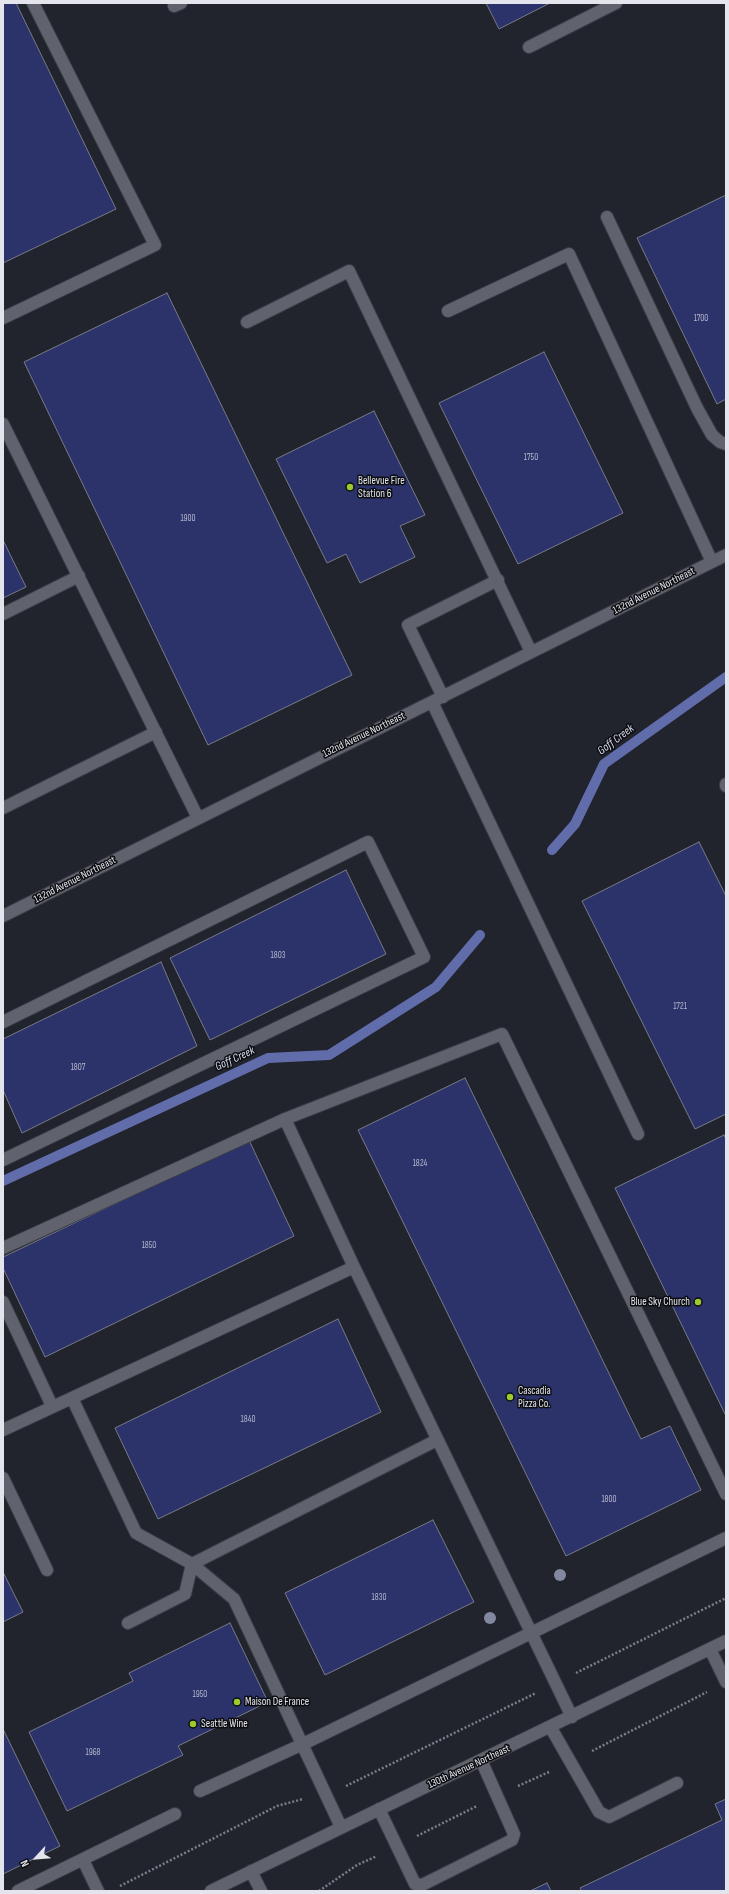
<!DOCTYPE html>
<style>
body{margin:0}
#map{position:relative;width:729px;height:1894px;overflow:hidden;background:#21232d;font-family:"Sofia Sans Condensed",sans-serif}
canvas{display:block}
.frame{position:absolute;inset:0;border:4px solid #e4e5ec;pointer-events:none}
.north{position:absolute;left:16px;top:1838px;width:40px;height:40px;-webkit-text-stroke:3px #0c0d11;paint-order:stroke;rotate:244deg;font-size:11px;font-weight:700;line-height:16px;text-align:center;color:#e4e5ec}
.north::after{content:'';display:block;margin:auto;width:14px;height:18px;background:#e4e5ec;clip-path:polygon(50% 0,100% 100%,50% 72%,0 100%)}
</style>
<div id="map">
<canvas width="729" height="1894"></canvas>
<div class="frame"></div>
<div class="north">N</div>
</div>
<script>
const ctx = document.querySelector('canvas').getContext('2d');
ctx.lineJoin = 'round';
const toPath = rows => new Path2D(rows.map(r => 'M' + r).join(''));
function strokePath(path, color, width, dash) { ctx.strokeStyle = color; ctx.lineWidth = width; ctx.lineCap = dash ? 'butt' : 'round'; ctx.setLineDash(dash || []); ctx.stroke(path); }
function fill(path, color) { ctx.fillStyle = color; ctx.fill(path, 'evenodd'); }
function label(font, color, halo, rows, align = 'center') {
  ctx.font = font + ' "Sofia Sans Condensed",sans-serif'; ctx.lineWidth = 3; ctx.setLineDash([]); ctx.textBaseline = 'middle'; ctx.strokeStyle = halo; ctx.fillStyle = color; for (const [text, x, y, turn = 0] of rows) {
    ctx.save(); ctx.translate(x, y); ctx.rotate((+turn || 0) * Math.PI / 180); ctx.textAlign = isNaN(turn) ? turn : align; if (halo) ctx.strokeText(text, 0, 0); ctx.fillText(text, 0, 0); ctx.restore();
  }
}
const stream = toPath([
 [552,850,575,824,604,764,726,677],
 [3,1181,268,1058,329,1055,436,987,480,935]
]);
const building = toPath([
 [3,3,16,3,116,209,3,263,3,3],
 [486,3,550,3,499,29,486,3],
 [726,195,726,399,717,404,637,238,726,195],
 [167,293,352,675,208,745,24,362,167,293],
 [544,352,623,513,518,564,439,403,544,352],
 [374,411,425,515,400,526,415,557,360,583,346,554,327,563,276,459,374,411],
 [3,540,26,587,3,598,3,540],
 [699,842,726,896,726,1114,695,1129,582,901,699,842],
 [346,870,386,954,210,1040,170,958,346,870],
 [161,962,197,1046,22,1133,3,1090,3,1039,161,962],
 [465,1078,641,1439,670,1426,701,1490,566,1556,358,1130,465,1078],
 [724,1135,726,1139,726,1416,615,1188,724,1135],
 [249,1140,294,1236,45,1357,3,1268,3,1257,249,1140],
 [338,1319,381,1412,158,1519,115,1428,338,1319],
 [433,1520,474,1602,325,1675,285,1593,433,1520],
 [3,1572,23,1612,3,1622,3,1572],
 [230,1623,268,1702,178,1746,183,1755,67,1811,29,1732,133,1681,129,1673,230,1623],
 [3,1729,60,1846,3,1874,3,1729],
 [726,1799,726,1891,582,1891,580,1888,722,1820,715,1804,726,1799],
 [547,1883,551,1891,530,1891,547,1883]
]);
const path = toPath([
 [576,1673,726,1598],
 [592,1751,707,1692],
 [346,1786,536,1693],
 [518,1786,549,1772],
 [417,1836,477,1806],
 [120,1886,277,1806,303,1799],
 [319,1891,357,1865,377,1856]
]);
const minor = toPath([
 [174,6,181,3],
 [529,47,616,3],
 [607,217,697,408,712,435,720,442,726,444],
 [448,311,569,254,712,562],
 [3,318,155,245,33,3],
 [247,322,349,271,531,652],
 [3,424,198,818],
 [3,614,79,576],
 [443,697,408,625,498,580],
 [432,702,638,1134],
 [726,784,726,786],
 [3,808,156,732],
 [3,916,726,555],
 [3,1022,368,842,424,957,3,1160],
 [285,1119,502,1034,726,1494],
 [3,1248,285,1119,354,1267,572,1717],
 [3,1302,52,1406],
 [72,1398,136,1533,192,1564,234,1599,341,1827],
 [3,1430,354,1267],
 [3,1478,47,1570],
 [128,1623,185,1594,192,1564,437,1440],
 [710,1649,726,1682],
 [551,1728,599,1812,609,1817,677,1783],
 [200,1791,303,1744,726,1538],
 [379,1809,415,1884,422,1885,512,1840,514,1834,481,1760],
 [83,1860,98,1891],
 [251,1871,261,1891],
 [18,1891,175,1814],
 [211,1891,726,1641]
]);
const trees = [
 [560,1575],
 [490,1618]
];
const markers = [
 [350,487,4,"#9eca2e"],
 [698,1302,4,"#9eca2e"],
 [510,1397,4,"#9eca2e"],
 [237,1702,4,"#9eca2e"],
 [193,1724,4,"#9eca2e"]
];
const numberNames = [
 ["1700",701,319],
 ["1750",531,458],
 ["1900",188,519],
 ["1803",278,956],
 ["1721",680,1007],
 ["1807",78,1068],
 ["1824",420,1164],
 ["1850",149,1246],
 ["1840",248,1420],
 ["1800",609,1500],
 ["1830",379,1598],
 ["1950",200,1695],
 ["1968",93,1753]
];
const poiNames = [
 ["Bellevue Fire",358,481],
 ["Station 6",358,494],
 ["Blue Sky Church",690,1302,"right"],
 ["Cascadia",518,1391],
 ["Pizza Co.",518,1404],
 ["Maison De France",245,1702],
 ["Seattle Wine",201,1724]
];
const streetNames = [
 ["132nd Avenue Northeast",654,591,-27],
 ["132nd Avenue Northeast",364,735,-26],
 ["132nd Avenue Northeast",75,880,-27],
 ["130th Avenue Northeast",469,1767,-25]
];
const waterNames = [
 ["Goff Creek",616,740,-37],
 ["Goff Creek",235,1059,-25]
];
strokePath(stream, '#616dab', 10);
fill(building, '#2c336b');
strokePath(building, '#787b86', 1);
strokePath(minor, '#3b3d44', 14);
strokePath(path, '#7c7e87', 2.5, [2, 2]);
strokePath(minor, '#60636e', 12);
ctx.fillStyle = '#8288a0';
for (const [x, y] of trees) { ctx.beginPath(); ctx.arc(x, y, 6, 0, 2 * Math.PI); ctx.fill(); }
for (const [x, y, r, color] of markers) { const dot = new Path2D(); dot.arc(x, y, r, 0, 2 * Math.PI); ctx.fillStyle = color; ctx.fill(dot); strokePath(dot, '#0c0d11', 1.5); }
label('9px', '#b6b8cc', null, numberNames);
label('11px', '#e4e5ec', '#0c0d11', poiNames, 'left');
label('11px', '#e4e5ec', '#0c0d11', streetNames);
label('italic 12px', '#d8ddef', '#0c0d11', waterNames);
</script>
